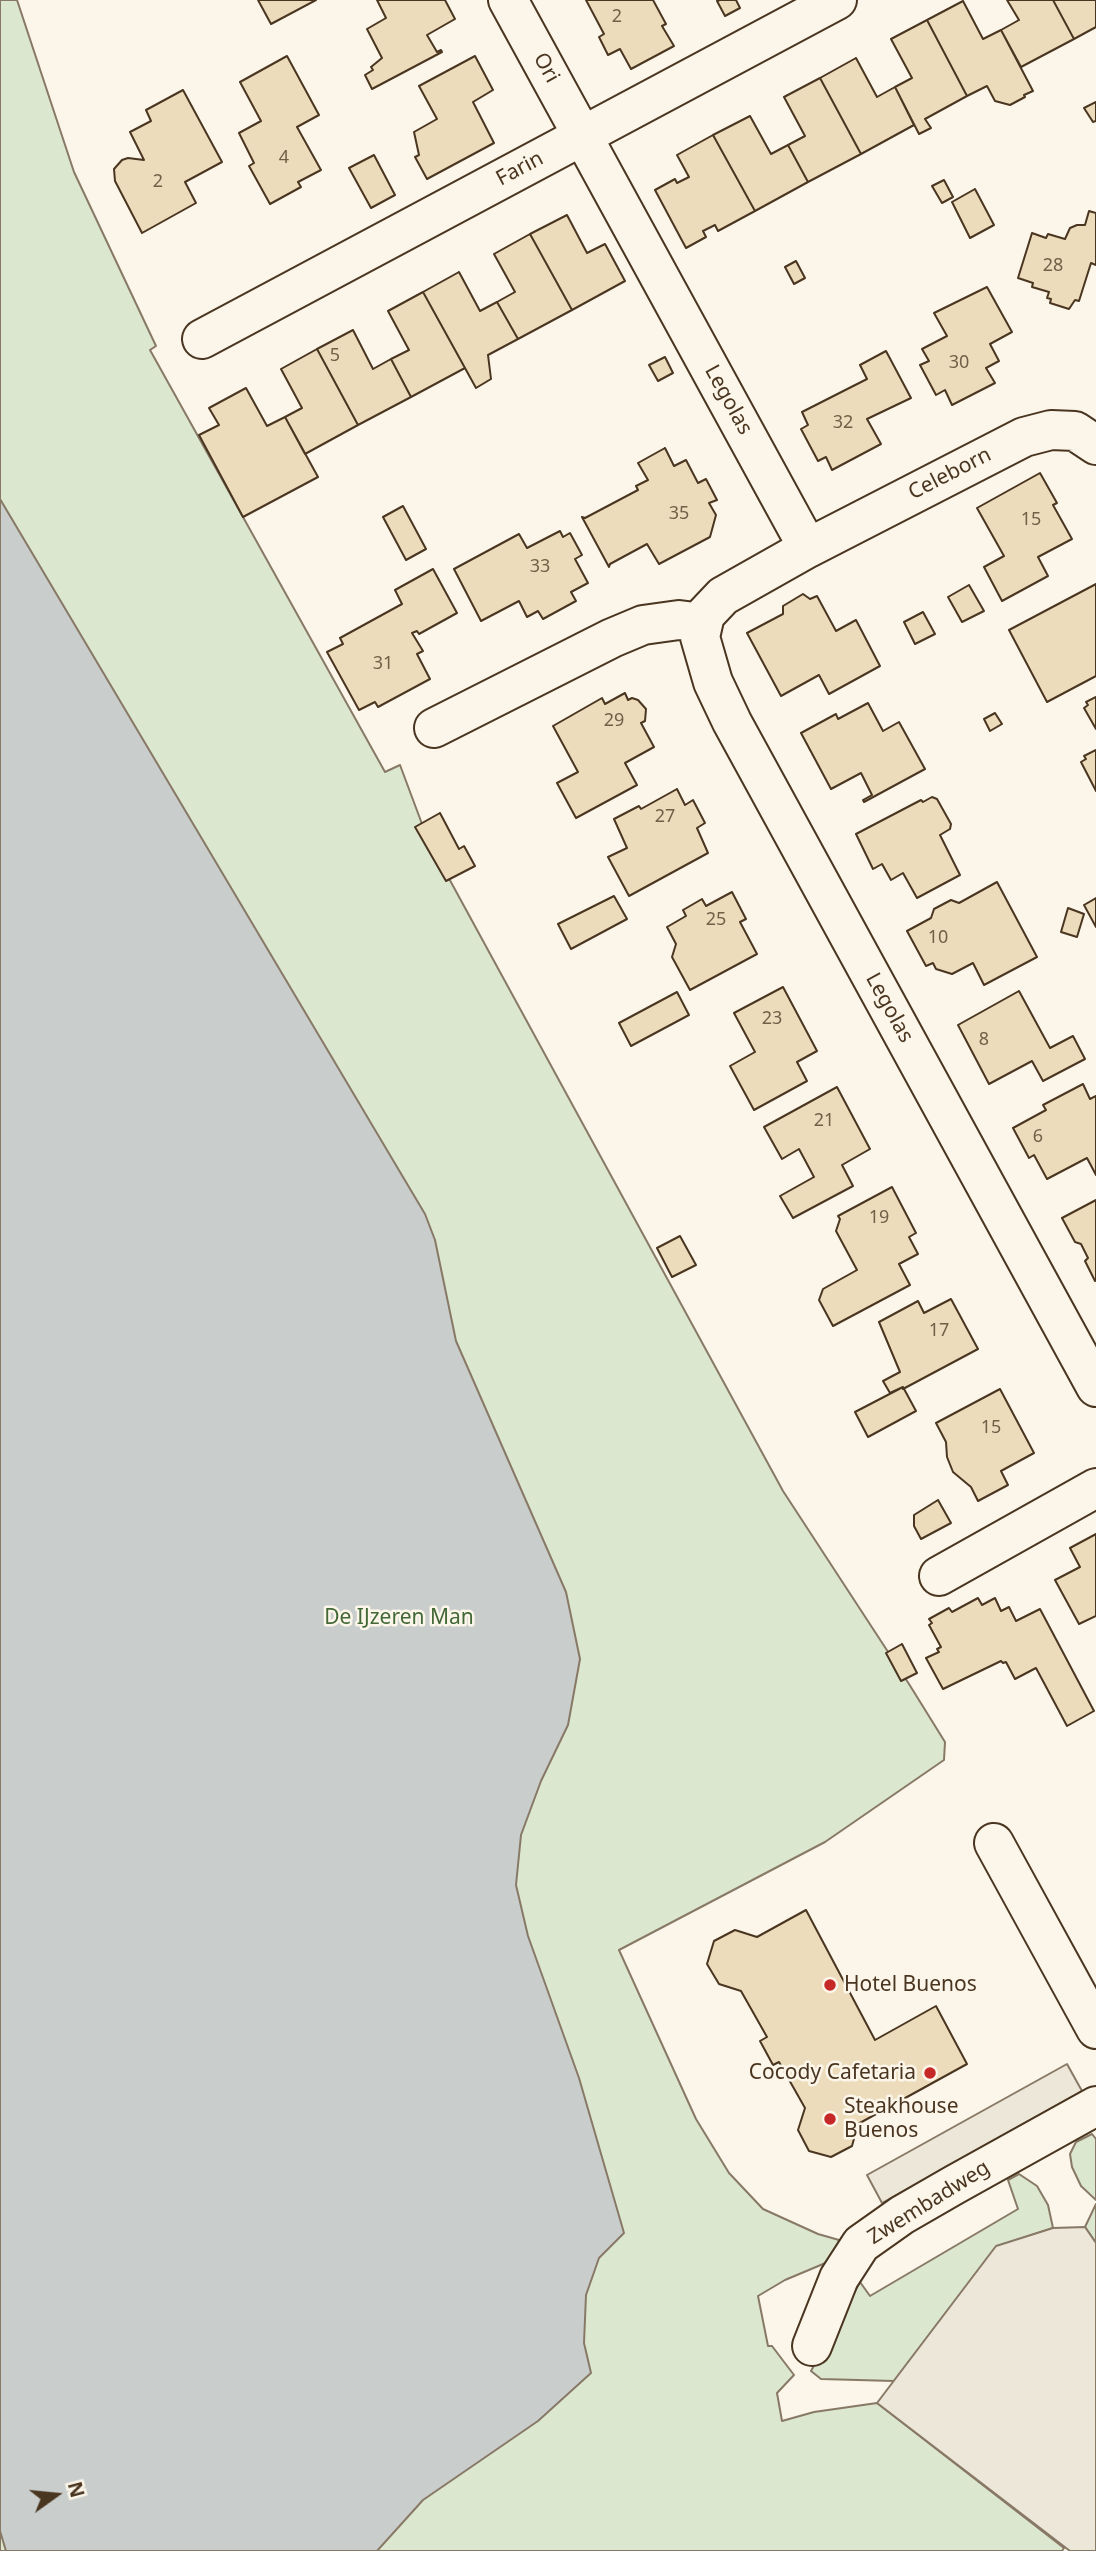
<!DOCTYPE html>
<style>
body{margin:0}
#map{position:relative;width:1096px;height:2551px;overflow:hidden;background:#fbf6e9;font-family:"Noto Sans",sans-serif}
canvas{display:block}
.north{position:absolute;left:21px;top:2460px;width:70px;height:70px;-webkit-text-stroke:5px #fbf6e9;paint-order:stroke;rotate:75deg;font-size:19px;font-weight:700;line-height:28px;text-align:center;color:#4a3520}
.north::after{content:'';display:block;margin:auto;width:24px;height:32px;background:#4a3520;clip-path:polygon(50% 0,100% 100%,50% 72%,0 100%)}
</style>
<div id="map">
<canvas width="1096" height="2551"></canvas>
<div class="north">N</div>
</div>
<script>
const ctx = document.querySelector('canvas').getContext('2d');
ctx.lineJoin = 'round';
function fill(path, color) { ctx.fillStyle = color; ctx.fill(path, 'evenodd'); }
const toPath = rows => new Path2D(rows.map(r => 'M' + r).join(''));
function strokePath(path, color, width, dash) { ctx.strokeStyle = color; ctx.lineWidth = width; ctx.lineCap = dash ? 'butt' : 'round'; ctx.setLineDash(dash || []); ctx.stroke(path); }
function label(font, color, halo, rows, align = 'center') {
  ctx.font = font + ' "Noto Sans",sans-serif'; ctx.lineWidth = 5; ctx.setLineDash([]); ctx.textBaseline = 'middle'; ctx.strokeStyle = halo; ctx.fillStyle = color; for (const [text, x, y, turn = 0] of rows) {
    ctx.save(); ctx.translate(x, y); ctx.rotate((+turn || 0) * Math.PI / 180); ctx.textAlign = isNaN(turn) ? turn : align; if (halo) ctx.strokeText(text, 0, 0); ctx.fillText(text, 0, 0); ctx.restore();
  }
}
const green = toPath([
 [0,0,17,0,74,172,156,346,150,350,385,772,400,765,428,840,783,1491,909,1684,945,1742,944,1760,825,1842,619,1950,696,2119,729,2173,763,2209,818,2234,839,2240,835,2259,785,2280,758,2296,768,2346,772,2346,794,2375,777,2393,782,2421,814,2412,877,2403,1064,2548,1062,2551,0,2551,0,0],
 [1092,2134,1096,2139,1096,2200,1081,2186,1072,2167,1070,2154,1076,2142,1092,2134],
 [1019,2174,1037,2186,1048,2205,1053,2228,996,2247,894,2381,821,2379,811,2371,860,2282,870,2296,1018,2209,1008,2180,1019,2174],
 [1096,2204,1096,2243,1085,2227,1096,2204]
]);
const parking = toPath([
 [1067,2064,1082,2091,882,2203,867,2175,1067,2064],
 [1085,2227,1096,2243,1096,2551,1070,2551,877,2403,996,2246,1053,2228,1085,2227]
]);
const water = toPath([
 [0,499,425,1214,435,1240,456,1341,566,1592,580,1659,568,1725,541,1781,521,1835,516,1885,528,1936,579,2078,624,2233,599,2258,586,2295,584,2343,591,2373,538,2421,423,2500,377,2551,6,2551,0,2531,0,499]
]);
const building = toPath([
 [258,0,316,0,271,24,258,0],
 [377,0,445,0,455,19,427,35,437,52,441,50,442,52,372,89,365,75,373,70,371,67,382,58,367,29,386,18,377,0],
 [586,0,653,0,666,24,662,26,674,46,631,69,620,49,608,55,599,37,604,34,586,0],
 [720,0,736,0,740,8,725,16,717,1,720,0],
 [1007,0,1053,0,1074,39,1021,67,1001,30,1019,20,1007,0],
 [1053,0,1096,0,1096,27,1074,39,1053,0],
 [963,1,983,39,1001,30,1033,91,1024,95,1025,97,1010,105,995,101,987,86,967,96,927,20,963,1],
 [927,20,967,96,925,119,931,128,919,134,895,87,912,78,891,39,927,20],
 [287,56,319,115,297,127,321,170,298,182,301,187,270,204,249,166,254,163,239,133,261,121,240,82,287,56],
 [475,56,493,90,473,102,494,143,427,179,415,157,419,155,414,132,437,119,419,86,475,56],
 [856,58,877,97,895,87,914,125,861,154,820,78,856,58],
 [820,78,861,154,808,182,788,145,805,136,784,97,820,78],
 [183,90,222,162,185,182,196,203,142,233,115,181,114,169,122,160,128,158,144,160,130,132,151,121,146,110,183,90],
 [1096,102,1096,121,1093,122,1084,108,1096,102],
 [750,116,771,154,788,145,808,182,755,211,713,135,750,116],
 [713,135,755,211,718,231,715,225,703,231,706,237,686,248,655,190,675,179,677,183,689,177,677,155,713,135],
 [374,155,395,195,371,208,349,168,374,155],
 [944,180,953,197,942,203,932,186,944,180],
 [975,189,994,225,970,238,952,202,975,189],
 [1089,211,1096,213,1096,265,1091,263,1079,301,1075,300,1069,309,1050,303,1051,299,1047,298,1049,292,1032,287,1033,283,1018,278,1032,233,1046,238,1048,234,1065,239,1070,228,1077,225,1085,225,1089,211],
 [567,215,587,253,605,244,625,281,572,310,530,234,567,215],
 [530,234,572,310,518,339,497,302,515,292,494,254,530,234],
 [796,261,805,278,794,284,785,267,796,261],
 [459,272,480,311,497,302,518,339,488,355,491,379,476,388,423,292,459,272],
 [987,287,1012,332,990,344,999,361,986,368,995,383,952,405,945,390,936,395,920,365,929,361,922,349,947,336,934,313,987,287],
 [423,292,465,368,411,397,391,359,409,350,388,311,423,292],
 [353,330,373,369,391,359,411,397,358,425,317,349,353,330],
 [317,349,358,425,305,454,285,417,302,408,281,369,317,349],
 [886,351,911,398,867,419,881,444,832,470,826,457,818,461,801,429,808,425,802,412,867,379,860,365,886,351],
 [665,357,673,373,658,381,649,365,665,357],
 [246,388,267,426,285,417,318,477,243,517,199,435,219,425,209,408,246,388],
 [665,448,674,466,686,460,698,483,706,479,717,500,709,503,716,515,710,537,659,564,647,544,610,564,609,567,582,517,585,518,638,490,636,486,648,480,638,463,665,448],
 [1040,473,1057,503,1053,505,1072,539,1038,557,1048,576,1002,601,984,567,1004,556,977,508,1040,473],
 [403,506,426,549,406,560,383,517,403,506],
 [560,531,563,537,570,533,582,555,575,559,588,583,571,592,576,601,543,619,538,611,527,617,519,601,481,621,454,569,519,534,527,548,560,531],
 [433,569,457,613,419,634,417,631,412,633,423,651,417,654,430,679,378,707,375,702,359,710,327,652,343,644,340,638,402,604,395,590,433,569],
 [1096,584,1096,676,1047,702,1009,630,1096,584],
 [969,585,984,611,962,622,948,597,969,585],
 [803,594,810,599,817,596,836,631,856,620,880,666,829,694,819,675,781,696,747,633,783,614,783,606,803,594],
 [923,612,935,634,915,644,904,622,923,612],
 [625,693,628,700,632,698,638,700,646,709,645,721,641,723,654,747,625,763,637,785,576,818,557,783,578,772,553,726,602,698,605,704,625,693],
 [1096,697,1096,729,1084,708,1088,705,1086,702,1096,697],
 [868,703,883,731,899,722,925,769,864,802,863,800,872,795,861,773,831,789,801,733,836,714,838,719,868,703],
 [995,713,1002,724,990,731,984,719,995,713],
 [1096,750,1096,791,1081,762,1086,759,1084,756,1096,750],
 [677,789,685,805,693,800,705,823,697,828,708,853,629,896,608,857,627,848,614,819,639,806,641,809,677,789],
 [932,797,937,799,951,824,950,829,940,835,960,875,917,898,903,873,891,880,882,864,873,869,856,834,921,800,923,802,932,797],
 [440,813,459,849,464,846,475,866,446,881,415,827,440,813],
 [997,882,1037,957,984,985,973,963,952,974,936,969,933,963,926,966,907,931,931,918,934,909,951,900,959,903,997,882],
 [732,892,746,919,740,922,757,954,690,990,672,957,676,944,667,927,686,916,683,910,702,899,706,906,732,892],
 [614,896,627,919,571,949,558,924,614,896],
 [1096,898,1096,927,1084,905,1096,898],
 [1068,908,1084,914,1077,937,1061,932,1068,908],
 [783,987,817,1051,797,1062,807,1081,754,1110,730,1066,755,1052,734,1013,783,987],
 [1019,991,1050,1048,1073,1036,1085,1059,1043,1081,1032,1061,989,1084,958,1025,1019,991],
 [677,992,689,1015,631,1046,619,1023,677,992],
 [1083,1084,1090,1099,1096,1096,1096,1175,1087,1158,1047,1179,1034,1155,1029,1158,1013,1128,1046,1110,1043,1105,1083,1084],
 [837,1087,870,1149,842,1165,853,1186,793,1218,780,1196,814,1177,799,1149,782,1159,764,1127,837,1087],
 [892,1187,916,1233,909,1237,918,1254,899,1264,910,1285,833,1326,819,1300,823,1289,857,1270,836,1231,840,1219,838,1216,892,1187],
 [1096,1200,1096,1280,1095,1281,1085,1261,1088,1258,1081,1244,1075,1242,1062,1218,1096,1200],
 [680,1236,696,1265,672,1277,657,1248,680,1236],
 [951,1299,978,1349,903,1389,903,1387,890,1393,883,1381,900,1372,879,1322,918,1301,924,1313,951,1299],
 [903,1387,916,1411,868,1437,855,1412,903,1387],
 [1000,1389,1034,1453,1001,1471,1008,1485,978,1501,971,1487,953,1472,947,1457,946,1442,936,1423,1000,1389],
 [938,1500,951,1523,921,1539,914,1526,914,1515,938,1500],
 [1096,1534,1096,1616,1079,1624,1055,1580,1080,1567,1070,1548,1096,1534],
 [978,1598,982,1605,995,1598,1001,1611,1009,1607,1016,1621,1040,1609,1094,1711,1067,1726,1036,1668,1015,1679,1006,1662,1003,1663,1001,1661,943,1689,926,1658,939,1652,937,1649,941,1647,929,1625,932,1623,929,1619,949,1608,952,1612,978,1598],
 [902,1644,917,1673,901,1681,886,1653,902,1644],
 [806,1910,875,2040,936,2006,967,2064,858,2124,852,2146,831,2157,809,2151,798,2130,805,2108,779,2062,773,2065,760,2041,767,2037,741,1991,719,1984,707,1964,714,1941,735,1930,757,1937,806,1910]
]);
const minor = toPath([
 [508,0,808,548,723,596,705,615,700,637,713,682,732,722,1096,1387],
 [202,339,837,0],
 [808,548,1024,437,1051,430,1075,431,1096,445],
 [434,728,612,638,643,625,679,620,703,623],
 [939,1576,1096,1488],
 [994,1843,1096,2029],
 [812,2346,839,2278,861,2244,902,2215,954,2185,1096,2106]
]);
const markers = [
 [830,1985,7,"#c62828"],
 [930,2073,7,"#c62828"],
 [830,2119,7,"#c62828"]
];
const numberNames = [
 ["2",617,17],
 ["4",284,158],
 ["2",158,182],
 ["28",1053,266],
 ["5",335,356],
 ["30",959,363],
 ["32",843,423],
 ["35",679,514],
 ["15",1031,520],
 ["33",540,567],
 ["31",383,664],
 ["29",614,721],
 ["27",665,817],
 ["25",716,920],
 ["10",938,938],
 ["23",772,1019],
 ["8",984,1040],
 ["21",824,1121],
 ["6",1038,1137],
 ["19",879,1218],
 ["17",939,1331],
 ["15",991,1428]
];
const streetNames = [
 ["Ori",546,68,61],
 ["Farin",520,169,-28],
 ["Legolas",728,400,61],
 ["Celeborn",950,474,-27],
 ["Legolas",889,1008,61],
 ["Zwembadweg",929,2203,-32]
];
const parkNames = [
 ["De IJzeren Man",399,1618]
];
const poiNames = [
 ["Hotel Buenos",844,1985],
 ["Cocody Cafetaria",916,2073,"right"],
 ["Steakhouse",844,2107],
 ["Buenos",844,2131]
];
fill(green, '#dce7d0');
strokePath(green, '#887966', 2);
fill(parking, '#ede7d9');
strokePath(parking, '#887966', 2);
fill(water, '#c9cecd');
strokePath(water, '#887966', 2);
fill(building, '#ecdcbc');
strokePath(building, '#4a3520', 2);
strokePath(minor, '#4a3520', 42);
strokePath(minor, '#fbf6e9', 38);
for (const [x, y, r, color] of markers) { const dot = new Path2D(); dot.arc(x, y, r, 0, 2 * Math.PI); ctx.fillStyle = color; ctx.fill(dot); strokePath(dot, '#fbf6e9', 2.5); }
label('18px', '#725f47', null, numberNames);
label('21px', '#4a3520', '#fbf6e9', streetNames);
label('21px', '#436837', '#fbf6e9', parkNames);
label('21px', '#4a3520', '#fbf6e9', poiNames, 'left');
</script>
